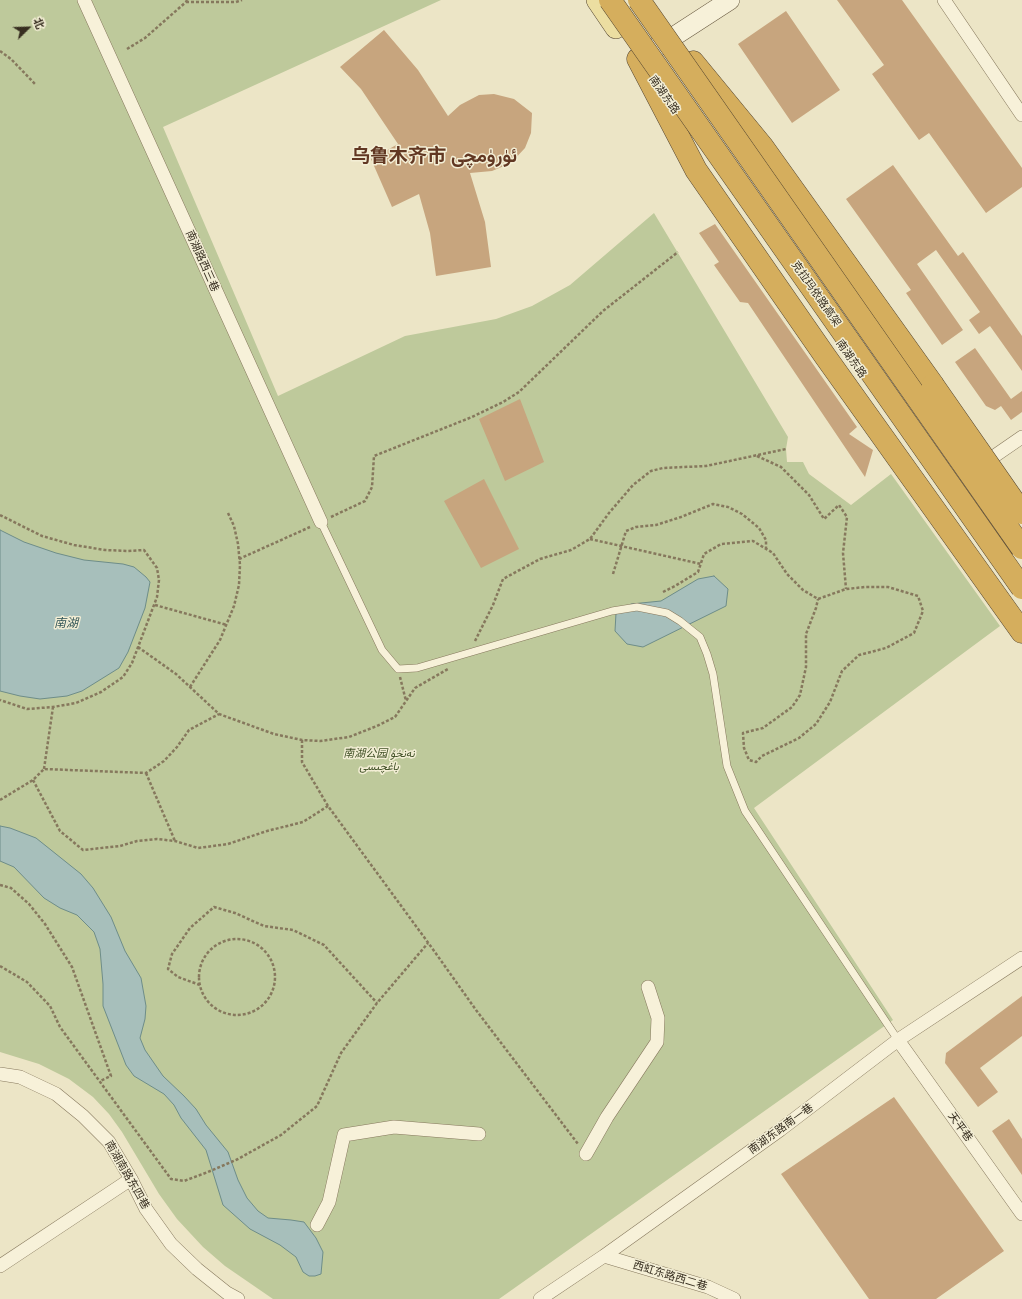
<!DOCTYPE html>
<meta charset="utf-8">
<style>
body{margin:0}
#map{position:relative;width:1022px;height:1299px;overflow:hidden;background:#ece5c6;font-family:Lora,"Noto Sans SC",serif}
canvas{display:block}
.north{position:absolute;left:8px;top:8px;width:40px;height:40px;-webkit-text-stroke:3px #f3eed5;paint-order:stroke;rotate:67deg;font-size:11px;font-weight:700;line-height:16px;text-align:center;color:#372e20}
.north::after{content:'';display:block;margin:auto;width:14px;height:18px;background:#372e20;clip-path:polygon(50% 0,100% 100%,50% 72%,0 100%)}
</style>
<div id="map">
<canvas width="1022" height="1299"></canvas>
<div class="north">北</div>
</div>
<script>
const ctx = document.querySelector('canvas').getContext('2d');
ctx.lineJoin = 'round';
function fill(path, color) { ctx.fillStyle = color; ctx.fill(path, 'evenodd'); }
const toPath = rows => new Path2D(rows.map(r => 'M' + r).join(''));
function strokePath(path, color, width, dash) { ctx.strokeStyle = color; ctx.lineWidth = width; ctx.lineCap = dash ? 'butt' : 'round'; ctx.setLineDash(dash || []); ctx.stroke(path); }
function label(font, color, halo, rows, align = 'center') {
  ctx.font = font + ' Lora,Vazirmatn,"Noto Sans SC",serif'; ctx.lineWidth = 3; ctx.setLineDash([]); ctx.textBaseline = 'middle'; ctx.strokeStyle = halo; ctx.fillStyle = color; for (const [text, x, y, turn = 0] of rows) {
    ctx.save(); ctx.translate(x, y); ctx.rotate((+turn || 0) * Math.PI / 180); ctx.textAlign = isNaN(turn) ? turn : align; if (halo) ctx.strokeText(text, 0, 0); ctx.fillText(text, 0, 0); ctx.restore();
  }
}
const green = toPath([
 [0,0,441,0,163,127,278,396,405,336,496,319,532,306,570,285,654,213,788,437,786,449,787,462,803,462,809,474,851,505,891,474,1000,626,754,808,893,1020,499,1299,273,1299,225,1266,203,1247,177,1219,159,1194,122,1132,109,1114,93,1097,69,1079,39,1064,0,1052]
]);
const water = toPath([
 [0,530,24,542,56,553,84,560,123,564,134,567,146,577,150,582,145,608,128,652,119,668,82,691,67,696,40,699,20,696,0,691,0,530],
 [714,576,728,589,726,606,643,647,627,644,615,631,616,613,631,604,661,601,698,579,714,576],
 [0,826,10,828,36,838,81,874,93,888,111,917,125,951,141,978,146,1006,145,1019,140,1038,145,1050,163,1076,184,1096,196,1109,206,1125,228,1152,238,1180,247,1198,258,1211,268,1218,291,1220,304,1222,316,1238,323,1252,321,1274,315,1276,309,1276,303,1272,296,1257,280,1245,250,1229,223,1205,206,1150,181,1118,174,1105,164,1094,134,1076,126,1065,103,1006,103,984,100,949,94,932,77,915,60,908,44,898,14,867,0,861,0,826]
]);
const building = toPath([
 [837,0,902,0,1022,168,1022,187,986,213,929,133,919,140,872,74,884,65],
 [786,11,840,90,792,123,738,44],
 [384,30,418,70,448,116,460,105,479,95,494,94,514,99,532,113,531,133,525,148,511,163,492,171,470,173,485,222,491,267,436,276,430,233,419,194,392,207,371,159,398,144,361,89,340,67],
 [893,165,958,256,963,252,1022,336,1022,371,990,326,979,334,969,320,980,312,936,250,917,264,963,330,942,345,906,293,911,290,846,199],
 [715,224,857,427,849,434,873,450,865,477,748,303,740,302,714,265,719,262,699,233],
 [975,348,1011,399,1022,391,1022,412,1011,420,1001,406,995,410,986,406,955,362],
 [520,399,544,462,505,481,479,419],
 [484,479,519,549,481,568,444,501],
 [1022,996,1022,1036,980,1068,998,1092,978,1107,945,1063,946,1053],
 [894,1097,1004,1251,936,1299,869,1299,781,1174],
 [1009,1119,1022,1139,1022,1175,992,1131]
]);
const path = toPath([
 [186,2,236,2,242,0],
 [127,49,145,38,186,2,187,0],
 [0,51,11,59,36,85],
 [757,456,781,467,809,495,824,519,839,505,847,517,843,553,846,589],
 [0,515,42,536,74,545,105,550,128,551,144,550,157,568,159,580,157,597,132,663,123,677,101,692,76,703,53,707,27,709,0,700],
 [331,517,365,501,372,487,374,456,472,417,503,402,519,392,603,311,678,252],
 [590,539,701,564],
 [239,559,310,527],
 [613,574,626,531,636,527,656,525,681,517,713,504,728,507,742,514,759,528,766,540,766,548],
 [663,592,675,586,698,572,704,554,721,544,753,541,773,553,787,574,803,590,818,599,846,589,865,587,888,587,918,596,923,611,914,633,886,648,859,655,842,671,830,702,816,724,799,738,762,756,756,762,749,760,744,748,743,733,763,728,792,707,800,695,806,667,806,634,816,608,818,599],
 [155,605,227,625],
 [475,641,493,605,503,579,540,559,571,550,590,539,609,513,633,485,651,471,663,468,706,466,786,449],
 [138,647,176,674,219,714,274,734,302,740,320,741,349,737,377,726,395,717,415,688,448,669],
 [400,677,406,701],
 [190,687,220,640,234,606,239,585,240,565,238,544,234,526,228,513],
 [302,740,302,762,328,806,432,948,476,1010,578,1144],
 [44,769,53,707],
 [146,773,175,841],
 [33,780,60,831,83,850,120,846,137,841,157,839,175,841,198,848,228,844,267,831,303,822,328,806],
 [0,800,33,780,44,769,146,773,164,761,177,747,189,730,219,714],
 [0,885,11,888,29,904,45,924,72,967,111,1076,100,1081],
 '199 977a38 38 0 1 1 76 0a38 38 0 1 1-76 0Z',
 [0,966,27,982,50,1006,60,1027,171,1179,184,1181,208,1172,238,1159,281,1135,317,1106,341,1053,377,1003,428,943],
 [200,985,178,977,168,969,172,954,190,928,214,907,235,913,264,926,293,930,324,945,377,1003]
]);
const lane = toPath([
 [321,522,382,650,398,669,417,668,612,611,637,607,667,613,680,621,700,637,707,654,713,674,727,766,745,811,898,1040]
]);
const street = toPath([
 [84,0,321,522],
 [944,0,1022,115],
 [980,466,1022,437],
 [898,1040,1022,1214],
 [0,1074,20,1077,56,1094,83,1116,109,1142,131,1179,146,1209,171,1244,197,1269,227,1293,238,1299],
 [586,1154,607,1117,657,1042,658,1018,648,987],
 [317,1225,329,1202,344,1135,394,1127,479,1134],
 [604,1256,708,1287,734,1299],
 [0,1266,131,1179],
 [540,1299,604,1256,780,1130,898,1040,1022,958]
]);
const secondary = toPath([
 [638,59,673,37,730,0]
]);
const primary = toPath([
 [597,0,616,28]
]);
const highway = toPath([
 [638,59,696,170,825,356,1022,632],
 [693,62,762,146,933,385]
]);
const highwayBridge = toPath([
 [610,0,1022,588],
 [639,0,1022,548],
 [933,385,1022,513]
]);
const streetNames = [
 ["南湖东路",664,95,55],
 ["南湖路西三巷",202,261,66],
 ["克拉玛依路高架",816,294,55],
 ["南湖东路",851,359,55],
 ["天平巷",960,1127,54],
 ["南湖东路南一巷",781,1129,-36],
 ["南湖南路东四巷",127,1175,60],
 ["西虹东路西二巷",670,1276,17]
];
const parkNames = [
 ["南湖公园 نەنخۇ",379,754],
 ["باغچىسى",379,767]
];
const waterNames = [
 ["南湖",66,624]
];
const townNames = [
 ["乌鲁木齐市 ئۈرۈمچى",434,157]
];
fill(green, '#bec99b');
fill(water, '#a7bfbb');
strokePath(water, '#6e8d89', 1);
fill(building, '#c7a57e');
strokePath(lane, '#86785d', 8);
strokePath(street, '#86785d', 14);
strokePath(secondary, '#685940', 20);
strokePath(primary, '#544531', 22);
strokePath(highway, '#544531', 23);
strokePath(path, '#86785d', 2.5, [3, 2]);
strokePath(lane, '#f7f1d9', 7);
strokePath(street, '#f7f1d9', 13);
strokePath(secondary, '#f7f1d9', 19);
strokePath(primary, '#ecdea1', 21);
strokePath(highway, '#d5ae5d', 22);
strokePath(highwayBridge, '#544531', 23, []);
strokePath(highwayBridge, '#d5ae5d', 22);
label('11px', '#372e20', '#f3eed5', streetNames);
label('italic 11px', '#425228', '#f3eed5', parkNames);
label('italic 12px', '#305456', '#f3eed5', waterNames);
label('bold 19px', '#613722', '#f3eed5', townNames);
</script>
